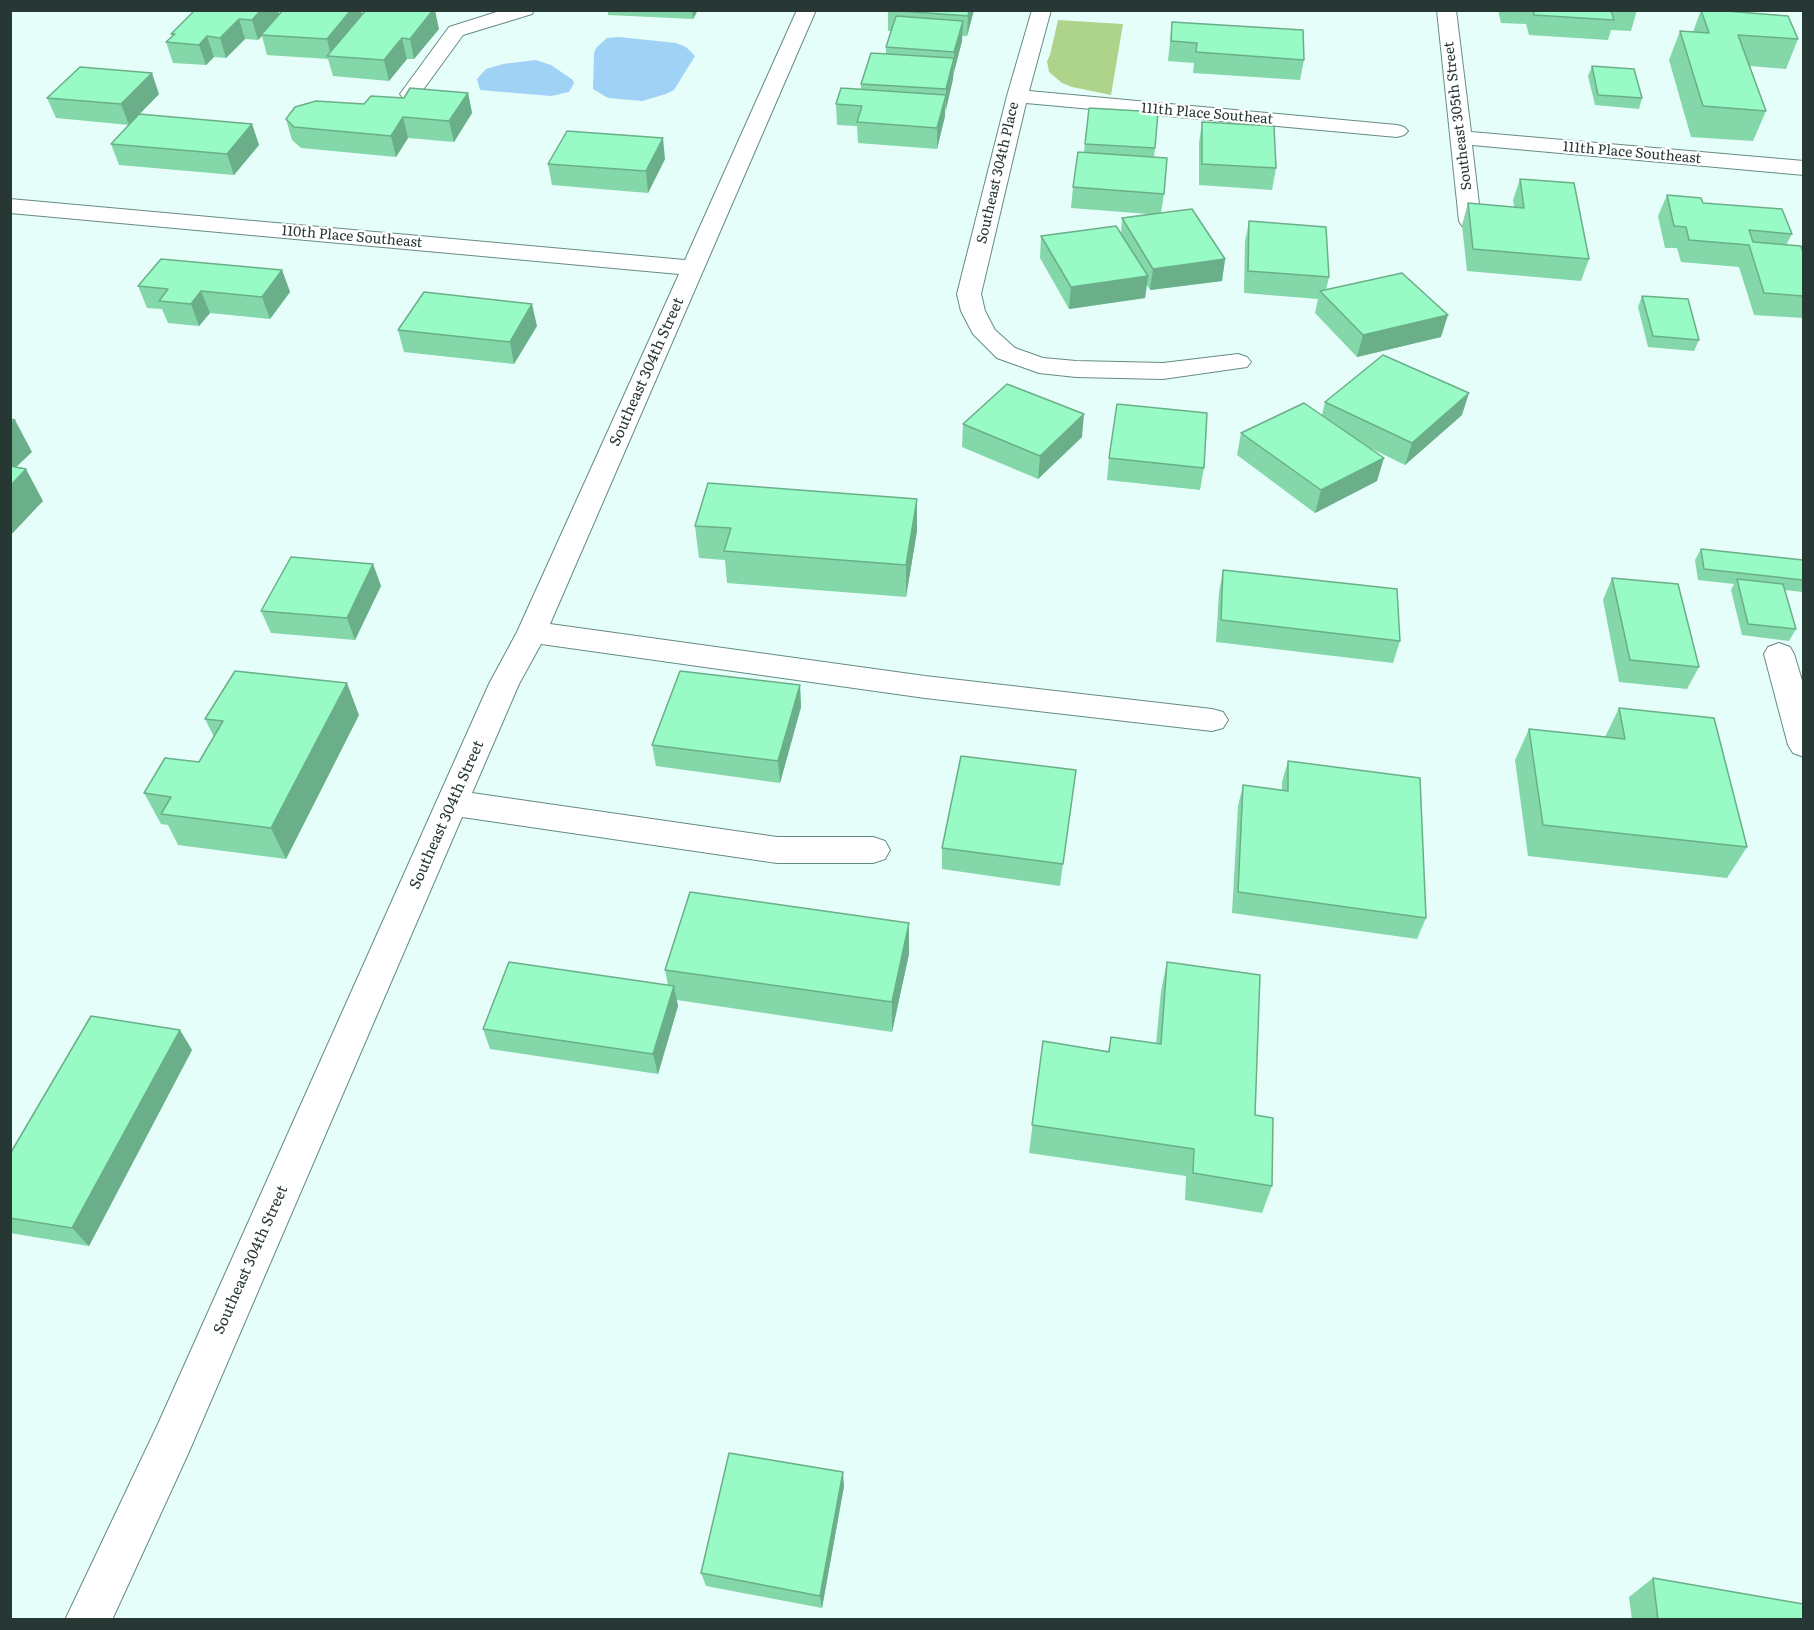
<!DOCTYPE html>
<style>
body{margin:0}
#map{position:relative;width:1814px;height:1630px;overflow:hidden;background:#e6fefa;font-family:Literata,serif}
canvas{display:block}
.frame{position:absolute;inset:0;border:12px solid #273734;pointer-events:none}
</style>
<div id="map">
<canvas width="1814" height="1630"></canvas>
<div class="frame"></div>
</div>
<script>
const ctx = document.querySelector('canvas').getContext('2d');
ctx.lineJoin = 'round';
function fill(path, color) { ctx.fillStyle = color; ctx.fill(path, 'evenodd'); }
const toPath = rows => new Path2D(rows.map(r => 'M' + r).join(''));
function strokePath(path, color, width, dash) { ctx.strokeStyle = color; ctx.lineWidth = width; ctx.lineCap = dash ? 'butt' : 'round'; ctx.setLineDash(dash || []); ctx.stroke(path); }
function label(font, color, halo, rows, align = 'center') {
  ctx.font = font + ' Literata,serif'; ctx.lineWidth = 4.5; ctx.setLineDash([]); ctx.textBaseline = 'middle'; ctx.strokeStyle = halo; ctx.fillStyle = color; for (const [text, x, y, turn = 0] of rows) {
    ctx.save(); ctx.translate(x, y); ctx.rotate((+turn || 0) * Math.PI / 180); ctx.textAlign = isNaN(turn) ? turn : align; if (halo) ctx.strokeText(text, 0, 0); ctx.fillText(text, 0, 0); ctx.restore();
  }
}
const green = toPath([
 [1058,20,1123,24,1111,95,1072,87,1062,83,1049,72,1047,61,1050,55]
]);
const water = toPath([
 [619,37,676,43,686,47,695,56,674,90,666,94,642,101,608,98,593,89,594,53,596,48,607,38],
 [536,60,551,65,573,80,574,83,569,92,551,96,480,90,477,79,486,69,503,64]
]);
const minor = toPath([
 [503,10,534,10,532,14,463,35,417,98,410,100,403,98,400,94,449,27,503,10],
 [797,10,816,10,550,624,925,676,1212,709,1223,712,1228,720,1223,728,1212,731,925,698,541,644,519,684,472,793,777,837,873,837,885,841,890,850,885,859,873,863,777,863,462,817,188,1454,112,1620,65,1620,158,1424,489,684,517,632,679,274,10,213,10,199,685,260,797,10],
 [1032,10,1051,10,1029,91,1397,125,1404,127,1408,131,1404,135,1397,137,1026,103,981,294,985,311,995,330,1015,348,1043,358,1076,361,1163,363,1238,354,1247,357,1251,362,1247,367,1163,379,1076,377,1039,373,997,358,973,334,961,311,957,294,1007,96,1032,10],
 [1437,10,1456,10,1471,132,1804,161,1804,175,1472,145,1481,221,1478,226,1470,228,1462,226,1459,221,1437,10],
 [1779,643,1790,647,1794,654,1804,687,1804,757,1793,753,1788,745,1764,654,1768,647,1779,643]
]);
const wall = toPath([
 [278,10,279,15,362,15,439,29,414,59,407,59,389,81,333,76,328,59,267,55,262,36,258,40,245,39,226,58,214,57,206,65,173,63,166,42,172,36,171,34],
 [608,10,698,10,693,19,608,15],
 [888,10,974,10,967,36,962,36,962,41,954,72,953,79,945,110,945,116,937,149,858,143,857,126,837,125,836,104,861,90,861,84,886,54,886,47,891,31,888,31],
 [1498,10,1637,10,1631,31,1611,30,1608,40,1529,35,1526,24,1501,23],
 [1701,10,1714,10,1798,39,1786,69,1750,66,1766,111,1753,141,1691,137,1669,60,1680,31,1693,32],
 [1172,22,1304,60,1300,80,1193,73,1194,63,1168,61],
 [1592,66,1642,98,1639,109,1595,105,1588,76],
 [468,93,472,113,454,142,408,138,396,157,301,148,292,140,286,119,404,98],
 [159,94,129,125,56,118,47,98],
 [1089,108,1155,148,1154,157,1164,194,1161,213,1225,259,1222,281,1150,290,1147,285,1145,298,1069,309,1040,258,1041,236,1121,234,1122,218,1148,214,1071,208,1073,187,1084,152],
 [1202,122,1276,168,1272,190,1199,185,1199,143],
 [252,124,259,145,234,175,119,165,111,144],
 [665,159,648,193,552,185,548,164],
 [1520,179,1589,259,1581,281,1467,271,1462,225,1468,203,1514,207,1513,200],
 [1667,195,1703,203,1792,234,1786,245,1803,252,1803,318,1754,315,1739,267,1681,262,1677,248,1665,248,1658,216],
 [1249,221,1329,277,1326,290,1441,337,1357,357,1315,313,1318,299,1244,293,1245,242],
 [282,270,290,292,270,319,210,313,199,326,168,323,162,309,147,308,138,286],
 [1642,296,1699,340,1694,351,1648,347,1638,307],
 [537,326,514,364,404,352,398,330],
 [1325,402,1462,415,1405,465,1368,447,1377,481,1315,513,1237,455,1241,433,1322,415],
 [963,424,1082,437,1038,479,962,447],
 [1109,458,1204,468,1200,490,1107,480],
 [695,526,917,531,906,597,727,583,725,560,699,558],
 [1701,549,1803,560,1803,592,1784,590,1796,629,1789,641,1742,635,1731,590,1734,584,1698,580,1695,560],
 [373,564,381,586,355,640,271,633,261,611],
 [1223,570,1400,641,1393,663,1216,642,1219,592],
 [1612,578,1699,667,1687,689,1619,682,1603,600],
 [800,685,801,707,780,783,656,766,652,745],
 [1619,708,1747,847,1727,878,1528,856,1515,760,1529,729,1605,737],
 [359,715,286,859,178,845,168,825,161,824,144,793,199,762,214,737,205,719],
 [1288,761,1426,918,1417,939,1232,913,1238,806,1243,785,1282,790,1282,782],
 [1073,792,1060,886,942,869,942,848],
 [909,923,909,954,892,1032,677,1000,678,1006,658,1074,490,1049,483,1029,668,985,665,970],
 [1167,962,1255,1115,1272,1186,1262,1213,1185,1200,1186,1176,1029,1153,1043,1041,1108,1051,1111,1037,1156,1044,1161,991],
 [180,1030,192,1050,89,1246,10,1233,10,1154],
 [844,1486,822,1608,706,1586,701,1573],
 [1653,1578,1803,1620,1632,1620,1629,1597]
]);
const shadedWall = toPath([
 [261,10,278,10,280,17,261,35,262,36,258,40,252,20],
 [351,10,361,10,364,21,331,56,327,39],
 [433,10,435,10,439,29,414,59,410,39],
 [692,10,698,10,693,19],
 [969,10,974,10,967,36,968,16],
 [239,19,245,39,226,58,220,38],
 [963,21,962,41,954,72,954,52],
 [207,36,214,57,206,65,199,45],
 [402,38,407,59,389,81,384,60],
 [954,58,953,79,946,110,946,89],
 [152,73,159,94,129,125,121,104],
 [468,93,472,113,454,142,449,121],
 [946,95,945,116,937,149,937,128],
 [403,117,408,138,396,157,391,136],
 [252,124,259,145,234,175,227,154],
 [663,138,665,159,648,193,646,171],
 [1225,259,1222,281,1150,290,1153,269],
 [282,270,290,292,270,319,262,297],
 [1148,276,1145,298,1069,309,1071,287],
 [201,291,210,313,199,326,191,304],
 [532,304,537,326,514,364,510,342],
 [1448,315,1441,337,1357,357,1363,335],
 [1469,393,1462,415,1405,465,1412,443],
 [1084,414,1082,437,1038,479,1040,456],
 [15,420,32,452,10,473,10,424],
 [1384,458,1377,481,1315,513,1321,490],
 [26,469,43,501,10,536,10,486],
 [917,499,917,531,906,597,906,565],
 [373,564,381,586,355,640,347,618],
 [347,683,359,715,286,859,271,828],
 [800,685,801,707,780,783,778,761],
 [909,923,909,954,892,1032,892,1002],
 [674,986,678,1006,658,1074,653,1054],
 [180,1030,192,1050,89,1246,72,1228],
 [843,1472,844,1486,822,1608,820,1596]
]);
const building = toPath([
 [195,10,261,10,252,20,239,19,220,38,207,36,199,45,166,42,175,34,171,34,195,10],
 [283,10,351,10,327,39,261,35,283,10],
 [366,10,433,10,410,39,402,38,384,60,327,56,366,10],
 [888,10,969,10,968,16,888,10],
 [1534,10,1611,10,1614,20,1534,15,1534,10],
 [1701,10,1714,10,1788,16,1798,39,1738,35,1766,111,1703,106,1680,31,1709,33,1701,10],
 [896,16,963,21,954,52,886,47,896,16],
 [1172,22,1303,30,1304,60,1196,52,1197,43,1171,41,1172,22],
 [871,53,954,58,946,89,861,84,871,53],
 [1592,66,1634,69,1642,98,1598,95,1592,66],
 [80,67,152,73,121,104,47,98,80,67],
 [410,88,468,93,449,121,403,117,391,136,294,127,286,119,295,107,316,101,364,104,371,96,404,98,410,88],
 [841,88,946,95,937,128,857,122,862,106,836,104,841,88],
 [1089,108,1158,112,1155,148,1085,144,1089,108],
 [139,114,252,124,227,154,111,144,139,114],
 [1202,122,1274,126,1276,168,1202,164,1202,122],
 [567,131,663,138,646,171,548,164,567,131],
 [1078,152,1167,158,1164,194,1073,187,1078,152],
 [1520,179,1574,183,1589,259,1473,249,1468,203,1524,208,1520,179],
 [1667,195,1701,198,1703,203,1782,209,1792,234,1749,230,1753,242,1801,246,1803,252,1803,296,1764,293,1749,245,1689,240,1686,227,1674,226,1667,195],
 [1192,209,1225,259,1153,269,1122,218,1192,209],
 [1249,221,1326,227,1329,277,1248,271,1249,221],
 [1116,226,1148,276,1071,287,1041,236,1116,226],
 [161,259,282,270,262,297,201,291,191,304,159,301,168,289,138,286,161,259],
 [1402,273,1448,315,1363,335,1320,291,1402,273],
 [424,292,532,304,510,342,398,330,424,292],
 [1642,296,1688,299,1699,340,1653,336,1642,296],
 [1383,355,1469,393,1412,443,1325,402,1383,355],
 [1007,384,1084,414,1040,456,963,424,1007,384],
 [1304,403,1384,458,1321,490,1241,433,1304,403],
 [1117,404,1207,413,1204,468,1109,458,1117,404],
 [10,419,15,420,10,424,10,419],
 [10,466,26,469,10,486,10,466],
 [708,483,917,499,906,565,724,551,731,528,695,526,708,483],
 [1701,549,1803,560,1803,580,1704,569,1701,549],
 [291,557,373,564,347,618,261,611,291,557],
 [1223,570,1397,589,1400,641,1221,620,1223,570],
 [1612,578,1678,584,1699,667,1630,660,1612,578],
 [1737,579,1783,584,1796,629,1748,624,1737,579],
 [235,671,347,683,271,828,161,814,171,797,144,793,165,758,199,762,223,721,205,719,235,671],
 [680,671,800,685,778,761,652,745,680,671],
 [1619,708,1714,718,1747,847,1543,825,1529,729,1625,739,1619,708],
 [961,756,1076,770,1063,864,942,848,961,756],
 [1288,761,1420,778,1426,918,1238,892,1243,785,1288,791,1288,761],
 [690,892,909,923,892,1002,665,970,690,892],
 [509,962,674,986,653,1054,483,1029,509,962],
 [1167,962,1260,975,1255,1115,1273,1118,1272,1186,1193,1173,1194,1149,1032,1125,1043,1041,1109,1052,1111,1037,1161,1044,1167,962],
 [91,1016,180,1030,72,1228,10,1218,10,1154,91,1016],
 [729,1453,843,1472,820,1596,701,1573,729,1453],
 [1653,1578,1803,1604,1803,1620,1658,1620,1653,1578]
]);
const farStreetnames = [
 ["111th Place Southeat",1207,114,5],
 ["Southeast 305th Street",1458,116,-97],
 ["111th Place Southeast",1632,153,5],
 ["Southeast 304th Place",998,173,-77],
 ["110th Place Southeast",352,237,5]
];
const streetNames = [
 ["Southeast 304th Street",647,372,-66],
 ["Southeast 304th Street",447,815,-66],
 ["Southeast 304th Street",251,1260,-66]
];
fill(green, '#aed48c');
fill(water, '#a0d2f6');
strokePath(minor, '#658b86', 2);
fill(minor, '#fff');
fill(wall, '#83d7a9');
fill(shadedWall, '#6aaf89');
fill(building, '#98fac4');
strokePath(building, '#6aaf89', 1.5);
label('14px', '#273734', '#fff', farStreetnames);
label('15px', '#273734', '#fff', streetNames);
</script>
